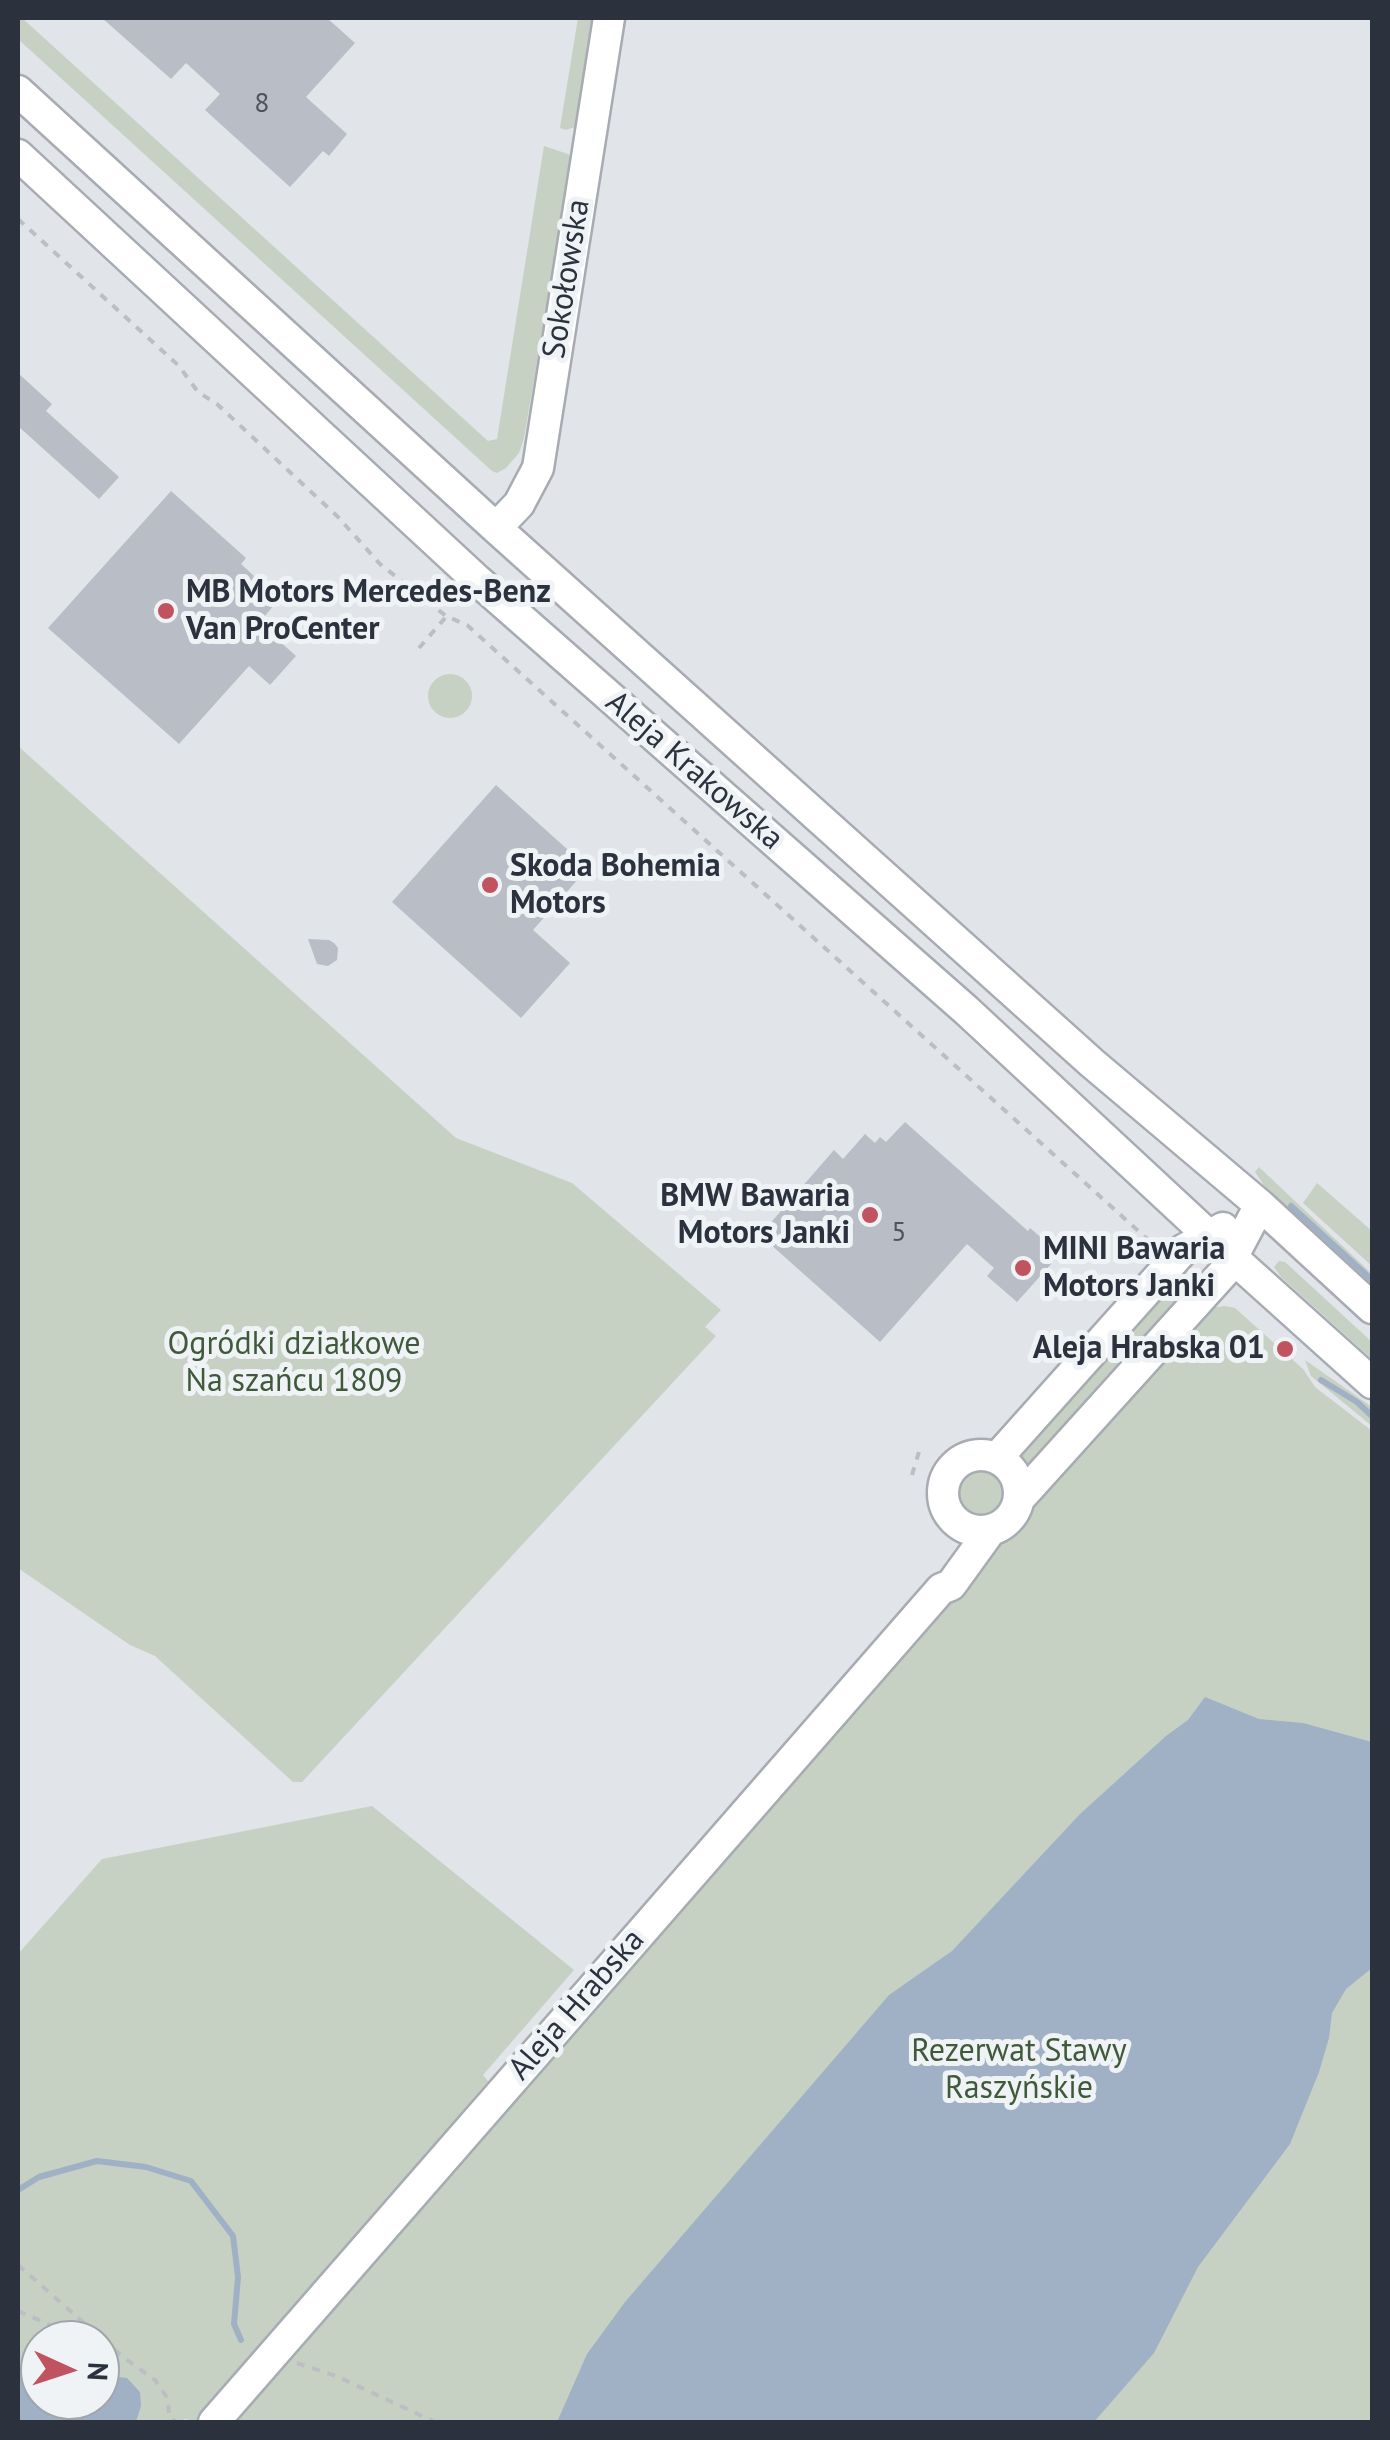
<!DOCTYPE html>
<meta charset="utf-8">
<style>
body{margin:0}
#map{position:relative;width:1390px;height:2440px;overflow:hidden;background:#e1e4e8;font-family:"PT Sans",sans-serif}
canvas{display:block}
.frame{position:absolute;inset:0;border:20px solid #2b323e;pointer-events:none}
.north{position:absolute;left:20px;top:2320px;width:100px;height:100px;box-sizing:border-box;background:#f0f3f6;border:2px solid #a1a6ac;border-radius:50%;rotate:93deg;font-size:28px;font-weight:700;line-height:40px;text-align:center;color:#2b323e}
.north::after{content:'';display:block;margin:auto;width:35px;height:45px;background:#c15360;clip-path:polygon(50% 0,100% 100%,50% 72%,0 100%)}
</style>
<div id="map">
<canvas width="1390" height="2440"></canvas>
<div class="frame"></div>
<div class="north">N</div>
</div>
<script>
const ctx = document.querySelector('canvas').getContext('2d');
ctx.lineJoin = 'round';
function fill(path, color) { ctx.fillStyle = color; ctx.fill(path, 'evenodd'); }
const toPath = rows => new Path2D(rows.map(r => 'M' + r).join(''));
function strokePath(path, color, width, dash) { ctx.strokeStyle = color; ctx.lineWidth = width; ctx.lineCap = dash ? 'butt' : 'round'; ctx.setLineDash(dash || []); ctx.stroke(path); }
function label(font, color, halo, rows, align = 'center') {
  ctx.font = font + ' "PT Sans",sans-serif'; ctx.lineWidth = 10; ctx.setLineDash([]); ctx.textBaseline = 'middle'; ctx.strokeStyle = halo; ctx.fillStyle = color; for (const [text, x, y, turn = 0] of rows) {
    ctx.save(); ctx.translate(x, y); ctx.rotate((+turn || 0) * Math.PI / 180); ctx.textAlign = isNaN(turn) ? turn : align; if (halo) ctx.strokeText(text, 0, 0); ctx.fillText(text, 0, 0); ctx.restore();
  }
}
const green = toPath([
 [18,18,22,18,488,441,497,439,544,146,568,154,572,158,524,438,519,453,506,468,497,473,492,471,18,39],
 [578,18,596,18,578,126,566,130,560,128],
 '428 696a22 22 0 1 1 44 0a22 22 0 1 1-44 0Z',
 [18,746,456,1138,572,1183,721,1310,705,1327,716,1336,302,1782,293,1782,155,1656,130,1645,18,1568],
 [1259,1167,1372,1274,1372,1286,1268,1191,1255,1172],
 [1317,1183,1372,1231,1372,1266,1303,1203],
 [1279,1261,1285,1262,1372,1342,1372,1359,1281,1277,1274,1267],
 [1178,1271,1196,1286,1024,1480,1011,1459],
 [1225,1306,1235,1308,1303,1369,1315,1387,1372,1431,1372,2422,230,2422,302,2337,1118,1407,1211,1308],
 [1305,1360,1372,1407,1372,1426,1311,1376],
 '958 1492a24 24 0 1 1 48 0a24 24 0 1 1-48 0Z',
 [372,1806,574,1970,483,2075,488,2081,200,2422,185,2419,181,2422,18,2422,18,1954,102,1859],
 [40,2340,100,2340,100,2400,40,2400]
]);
const water = toPath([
 [1205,1697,1259,1719,1303,1723,1372,1742,1372,1968,1346,1989,1332,2013,1329,2038,1319,2072,1290,2144,1198,2267,1154,2353,1094,2422,557,2422,587,2354,625,2302,889,1995,952,1951,1080,1814,1166,1736,1188,1720],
 [18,2367,40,2369,40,2400,100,2400,100,2375,127,2378,140,2392,141,2406,136,2422,18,2422]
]);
const stream = toPath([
 [1291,1206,1372,1280],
 [1321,1380,1357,1402,1372,1416],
 [18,2190,39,2177,97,2161,146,2167,191,2181,233,2236,238,2277,234,2324,241,2340]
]);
const building = toPath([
 [102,18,327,18,355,43,306,97,347,134,329,156,323,151,290,187,205,110,220,94,186,63,171,79],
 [18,373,52,404,46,411,119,477,99,499,18,426],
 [171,491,246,558,241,564,279,599,259,623,296,656,270,685,249,666,179,744,48,628],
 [496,785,588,868,533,930,570,963,521,1018,392,902],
 [308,939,329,940,334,943,338,948,337,960,328,966,317,964],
 [905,1122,1028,1231,1030,1228,1060,1254,1017,1302,987,1276,994,1268,967,1244,880,1342,760,1235,834,1150,843,1159,865,1134,875,1143,880,1137,886,1142]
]);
const path = toPath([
 [18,219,179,366,198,392,217,404,338,517,380,564,446,616,467,625,1155,1246],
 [419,648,445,618],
 [912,1475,921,1445],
 [18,2265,123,2357,155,2380,168,2399,169,2417,176,2422],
 [18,2311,84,2340],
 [100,2347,119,2355],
 [297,2363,336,2376,435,2422]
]);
const secondary = toPath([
 [18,91,496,528,1092,1063,1260,1205,1372,1308],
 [18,155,477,580,966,1010,1234,1259,1372,1383],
 [496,528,519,504,538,468,609,18],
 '943 1493a38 38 0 1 1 76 0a38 38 0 1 1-76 0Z',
 [997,1458,1183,1250,1223,1228],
 [1019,1499,1225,1271,1260,1205],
 [214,2422,941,1589,951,1585,990,1531]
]);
const markers = [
 [166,611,10,"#c15360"],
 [490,885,10,"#c15360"],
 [870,1215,10,"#c15360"],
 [1023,1268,10,"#c15360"],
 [1285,1349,10,"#c15360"]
];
const numberNames = [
 ["8",262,104],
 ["5",899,1233]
];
const streetNames = [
 ["Sokołowska",567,279,-81],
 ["Aleja Krakowska",694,771,41],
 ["Aleja Hrabska",577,2005,-49]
];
const poiNames = [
 ["MB Motors Mercedes-Benz",186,593],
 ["Van ProCenter",186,630],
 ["Skoda Bohemia",510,867],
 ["Motors",510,904],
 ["BMW Bawaria",850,1197,"right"],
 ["Motors Janki",850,1234,"right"],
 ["MINI Bawaria",1043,1250],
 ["Motors Janki",1043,1287],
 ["Aleja Hrabska 01",1265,1349,"right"]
];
const parkNames = [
 ["Ogródki działkowe",294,1345],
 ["Na szańcu 1809",294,1382],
 ["Rezerwat Stawy",1019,2052],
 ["Raszyńskie",1019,2089]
];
fill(green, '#c6d1c3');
fill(water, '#a0b1c5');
strokePath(stream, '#a0b1c5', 6);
fill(building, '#b9bdc5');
strokePath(secondary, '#a7abb2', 35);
strokePath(path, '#bbbec3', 4, [8, 8]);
strokePath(secondary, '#fff', 30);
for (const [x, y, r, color] of markers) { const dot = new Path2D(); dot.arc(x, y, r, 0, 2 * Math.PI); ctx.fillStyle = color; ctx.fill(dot); strokePath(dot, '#f0f3f6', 4); }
label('28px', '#4e5560', null, numberNames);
label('32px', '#2b323e', '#f0f3f6', streetNames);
label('bold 32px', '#2b323e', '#f0f3f6', poiNames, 'left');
label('32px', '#3f593a', '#f0f3f6', parkNames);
</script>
